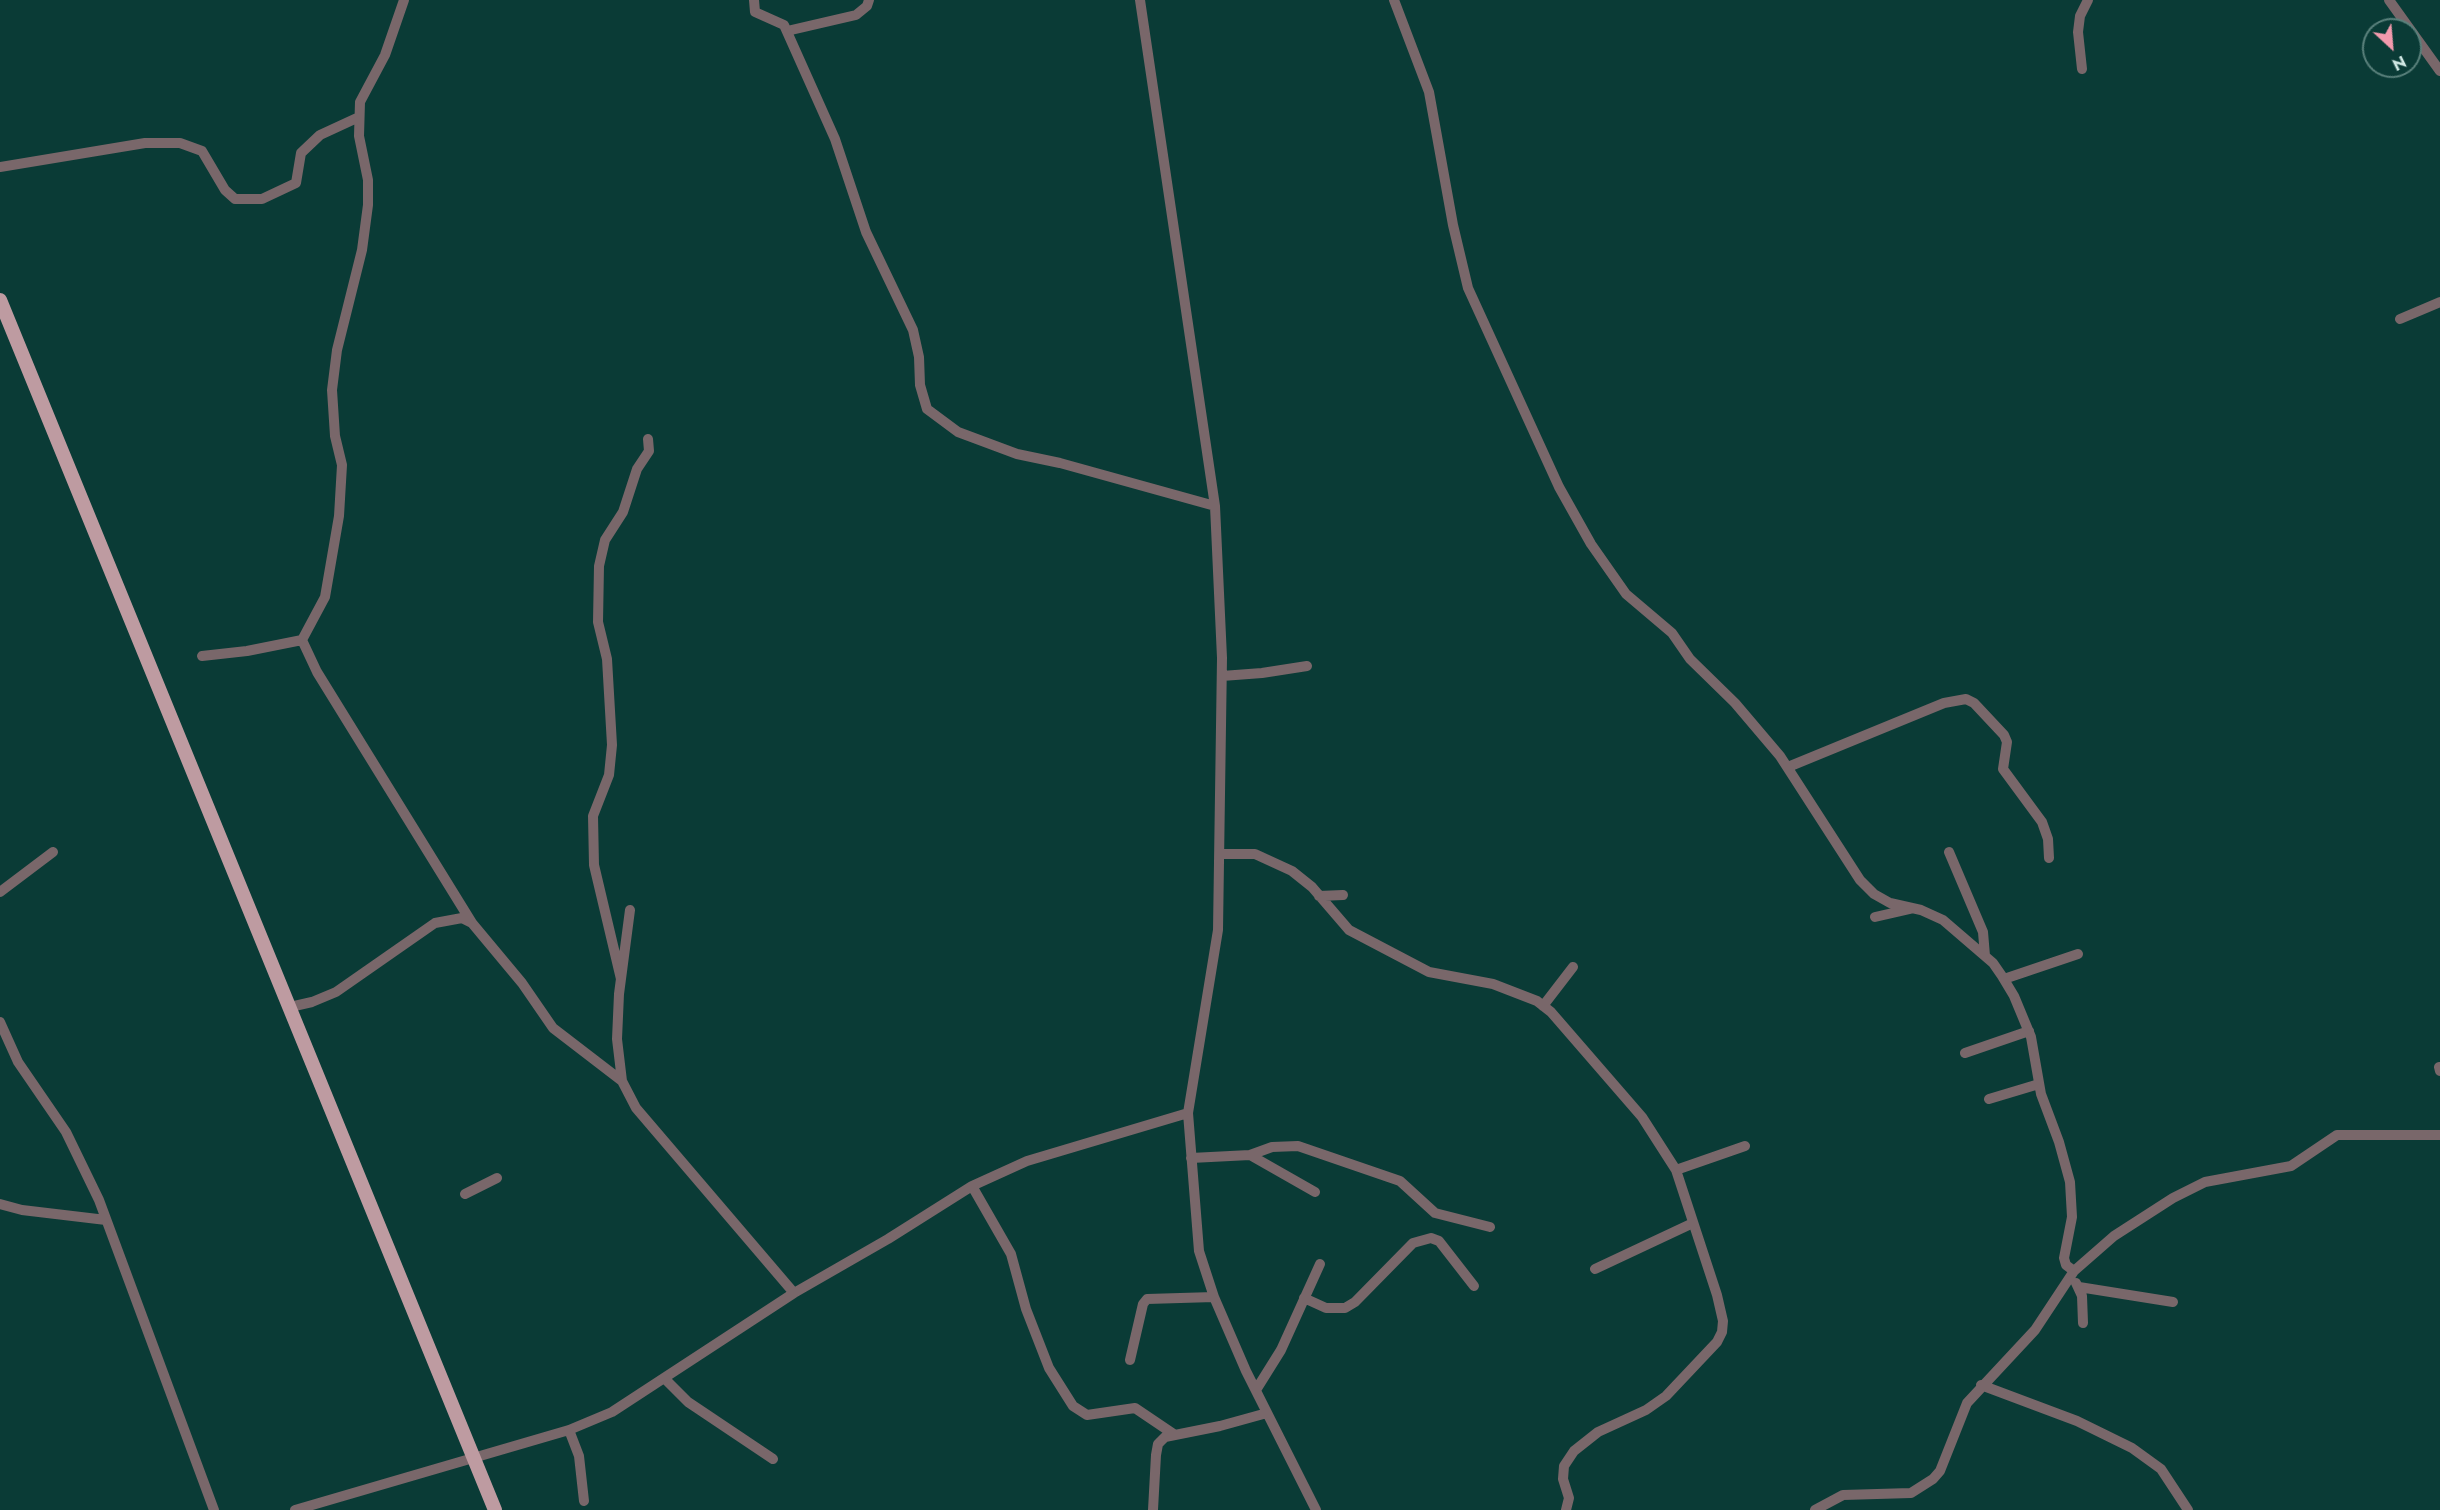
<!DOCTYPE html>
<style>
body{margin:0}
#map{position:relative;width:2440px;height:1510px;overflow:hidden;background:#0a3b36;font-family:Jost,sans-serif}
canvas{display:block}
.north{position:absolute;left:2362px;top:18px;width:60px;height:60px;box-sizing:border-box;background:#0a3b36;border:2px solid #59807b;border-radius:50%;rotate:154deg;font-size:16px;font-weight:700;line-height:24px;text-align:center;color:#cfe7e3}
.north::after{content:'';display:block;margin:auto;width:21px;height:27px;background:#f29aad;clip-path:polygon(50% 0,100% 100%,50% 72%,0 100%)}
</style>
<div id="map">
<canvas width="2440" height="1510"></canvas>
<div class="north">N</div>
</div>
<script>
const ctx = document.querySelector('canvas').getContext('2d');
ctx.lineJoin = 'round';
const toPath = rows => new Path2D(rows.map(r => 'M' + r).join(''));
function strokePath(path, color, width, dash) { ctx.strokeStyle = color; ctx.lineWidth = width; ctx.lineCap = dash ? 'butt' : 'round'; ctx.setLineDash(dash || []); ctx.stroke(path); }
const minor = toPath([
 [404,0,385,55,360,102,359,136,368,180,368,205,362,250,337,350,332,390,335,436,342,465,339,516,325,597,302,640,317,672,472,923],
 [754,0,755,12,784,25,835,139,866,232,913,330,919,357,920,385,927,409,958,432,1017,454,1060,463,1215,506],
 [1140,0,1215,506,1222,658,1218,930,1188,1113,1199,1251,1214,1297,1246,1371,1316,1510],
 [1394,0,1429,92,1453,225,1468,288,1559,487,1591,544,1626,594,1672,633,1690,659,1735,703,1780,756,1860,880,1874,894,1890,903,1921,910,1943,920,1993,963,2002,976,2014,996,2031,1037,2041,1094,2059,1142,2070,1182,2072,1217,2064,1258,2066,1265,2074,1271],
 [2389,0,2440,71],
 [787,31,856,15,867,6,869,0],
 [2082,69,2078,32,2080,16,2088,0],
 [0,167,145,143,180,143,202,151,225,190,235,199,262,199,296,183,301,153,320,135,359,117],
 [2400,319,2440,302],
 [202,656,247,651,302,640],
 [1222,676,1262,673,1307,666],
 [1788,767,1944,703,1966,699,1974,703,2004,735,2007,742,2003,769,2042,822,2048,839,2049,858],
 [1949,852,1983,932,1985,956],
 [1220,854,1255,854,1292,871,1312,887,1349,930,1429,972,1493,984,1537,1001,1551,1012,1642,1117,1676,1170,1717,1295,1723,1321,1722,1332,1717,1342,1666,1396,1646,1410,1598,1432,1574,1451,1564,1466,1563,1479,1569,1498,1566,1510],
 [0,892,53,852],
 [1319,896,1343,895],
 [1875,917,1910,909],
 [621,979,594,865,593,816,609,775,612,745,607,659,598,622,599,566,605,540,623,512,637,469,649,451,648,439],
 [2004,979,2078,954],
 [1543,1006,1573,967],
 [290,1007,312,1002,336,992,435,923,462,918,472,923,522,983,553,1028,622,1081,636,1108,794,1293],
 [0,1022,18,1062,66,1132,99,1200,214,1510],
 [1965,1053,2029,1031],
 [2439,1067,2440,1071],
 [622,1081,617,1039,619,994,630,910],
 [1989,1099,2039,1084],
 [1250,1155,1315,1192],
 [1191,1158,1250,1155,1272,1147,1298,1146,1400,1181,1435,1213,1490,1227],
 [1676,1170,1745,1146],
 [972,1186,1011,1254,1026,1309,1049,1368,1073,1406,1087,1415,1135,1408,1175,1435],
 [465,1194,497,1178],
 [0,1204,22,1210,106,1220],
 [1595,1269,1693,1223],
 [2076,1283,2082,1296,2083,1323],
 [2079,1287,2173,1302],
 [1304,1298,1326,1308,1345,1308,1355,1302,1413,1243,1431,1238,1439,1241,1474,1286],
 [1130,1360,1143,1304,1147,1299,1214,1297],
 [665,1379,688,1402,773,1459],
 [1981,1385,2077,1421,2132,1448,2161,1469,2188,1510],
 [1256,1390,1281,1350,1320,1264],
 [569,1430,579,1456,584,1501],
 [295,1510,569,1430,612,1412,794,1293,888,1239,972,1186,1027,1161,1188,1113],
 [1153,1510,1156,1455,1158,1444,1165,1437,1220,1426,1267,1413],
 [1815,1510,1843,1495,1911,1493,1933,1479,1940,1471,1967,1403,2035,1330,2074,1271,2114,1236,2173,1198,2205,1182,2291,1166,2337,1135,2440,1135]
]);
const major = toPath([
 [0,300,495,1510]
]);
strokePath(minor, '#79676a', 10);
strokePath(major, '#be9ba1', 14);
</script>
